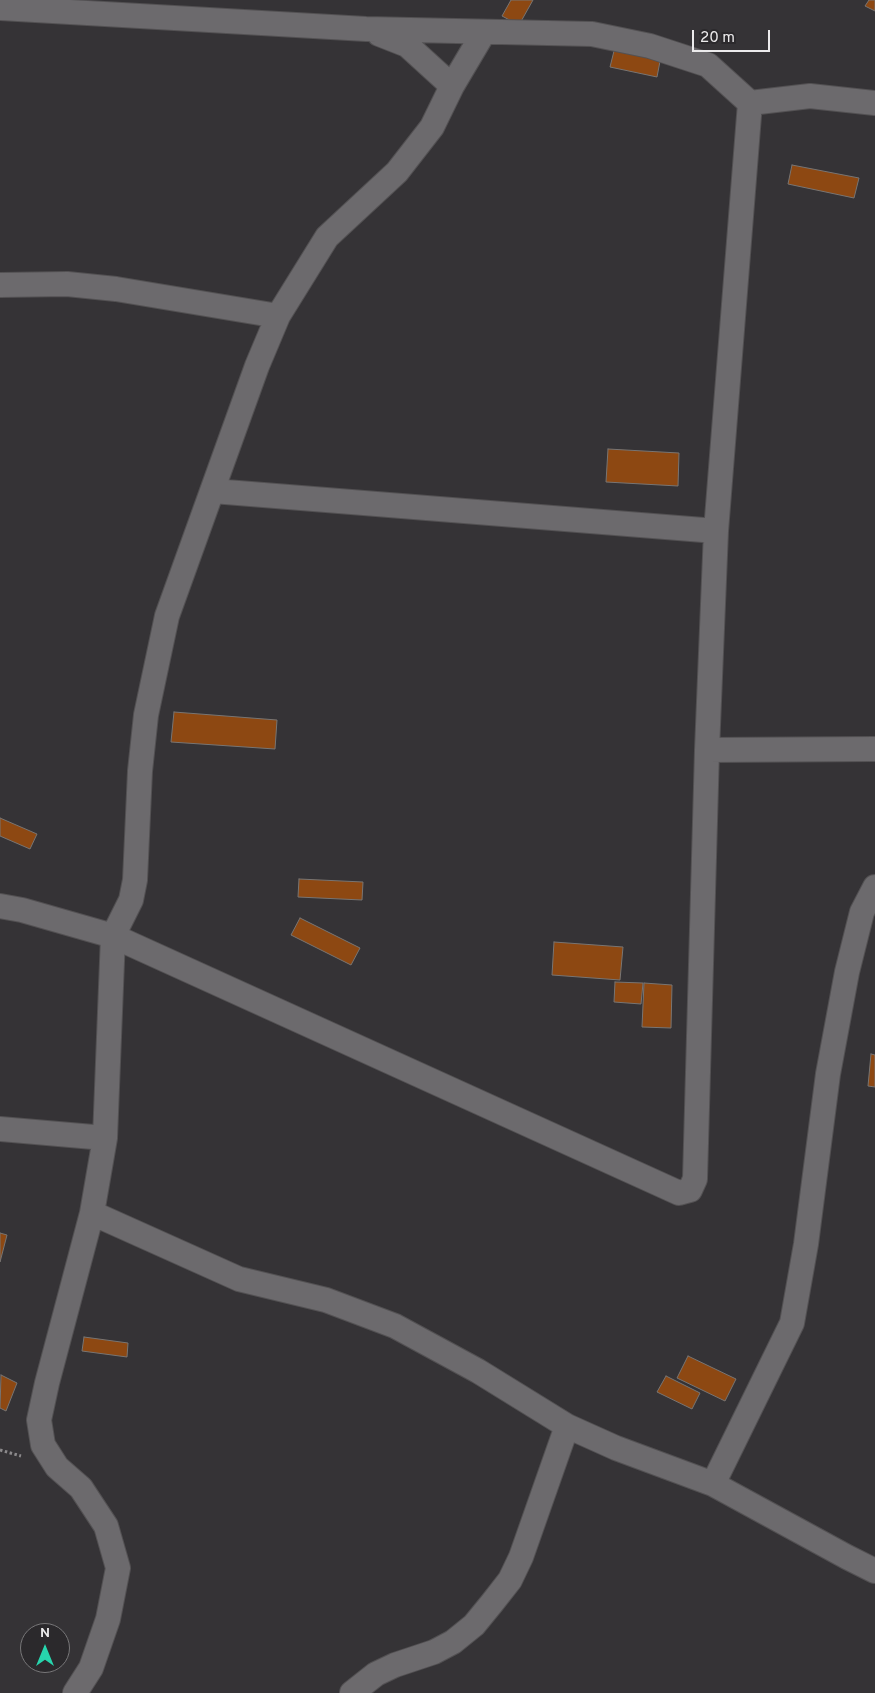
<!DOCTYPE html>
<style>
body{margin:0}
#map{position:relative;width:875px;height:1693px;overflow:hidden;background:#353336;font-family:Overpass,sans-serif}
canvas{display:block}
.north{position:absolute;left:20px;top:1623px;width:50px;height:50px;box-sizing:border-box;background:#2b292c;border:1px solid #787779;border-radius:50%;rotate:0deg;font-size:14px;font-weight:700;line-height:20px;text-align:center;color:#ecebec}
.north::after{content:'';display:block;margin:auto;width:18px;height:22px;background:#27d5ad;clip-path:polygon(50% 0,100% 100%,50% 72%,0 100%)}
.scale{position:absolute;left:692px;top:30px;width:78px;height:22px;box-sizing:border-box;border:2px solid #ecebec;border-top:0;padding-left:6px;font-size:15px;line-height:18px;white-space:nowrap;color:#ecebec;-webkit-text-stroke:4px #2b292c;paint-order:stroke}
</style>
<div id="map">
<canvas width="875" height="1693"></canvas>
<div class="north">N</div>
<div class="scale">20 m</div>
</div>
<script>
const ctx = document.querySelector('canvas').getContext('2d');
ctx.lineJoin = 'round';
function fill(path, color) { ctx.fillStyle = color; ctx.fill(path, 'evenodd'); }
const toPath = rows => new Path2D(rows.map(r => 'M' + r).join(''));
function strokePath(path, color, width, dash) { ctx.strokeStyle = color; ctx.lineWidth = width; ctx.lineCap = dash ? 'butt' : 'round'; ctx.setLineDash(dash || []); ctx.stroke(path); }
const building = toPath([
 [511,0,533,0,519,25,502,16,511,0],
 [869,0,875,0,875,11,865,6,869,0],
 [615,47,661,56,657,77,610,67,615,47],
 [792,165,859,178,854,198,788,184,792,165],
 [608,449,679,453,678,486,606,482,608,449],
 [174,712,277,720,275,749,171,742,174,712],
 [0,818,37,834,30,849,0,836,0,818],
 [299,879,363,882,362,900,298,897,299,879],
 [300,918,360,948,351,965,291,935,300,918],
 [554,942,623,947,620,980,552,975,554,942],
 [615,982,643,983,641,1004,614,1002,615,982],
 [644,983,672,985,671,1028,642,1027,644,983],
 [871,1054,875,1055,875,1087,868,1086,871,1054],
 [0,1233,7,1235,0,1262,0,1233],
 [84,1337,128,1343,127,1357,82,1351,84,1337],
 [688,1356,736,1379,725,1401,677,1378,688,1356],
 [1,1375,17,1383,6,1411,0,1408,1,1375],
 [666,1376,700,1393,692,1409,657,1392,666,1376]
]);
const path = toPath([
 [0,1450,21,1456]
]);
const street = toPath([
 [0,8,366,29,592,34,650,46,708,65,750,103,810,96,875,103],
 [379,34,407,45,452,86],
 [0,285,67,284,116,289,278,316],
 [213,491,716,531],
 [707,750,875,749],
 [0,906,22,910,113,936,679,1193,690,1190,695,1179,707,750,716,531,750,103],
 [0,1129,105,1138],
 [92,1213,239,1279,326,1300,395,1326,478,1371,567,1426,616,1448,713,1484,847,1557,875,1571],
 [713,1484,792,1323,806,1244,828,1074,847,972,862,912,875,887],
 [75,1693,91,1668,108,1619,118,1568,106,1526,81,1488,57,1467,43,1445,39,1420,47,1383,92,1213,105,1138,113,936,131,900,135,880,140,771,146,715,167,616,257,366,278,316,327,237,397,172,432,127,452,86,484,32],
 [352,1693,376,1674,395,1665,434,1652,453,1642,474,1625,492,1603,510,1580,521,1557,567,1426]
]);
fill(building, '#8d4812');
strokePath(building, '#787573', 1);
strokePath(street, '#535153', 26);
strokePath(path, '#8c8a8c', 3, [2.5, 2.5]);
strokePath(street, '#6c6a6d', 24);
</script>
